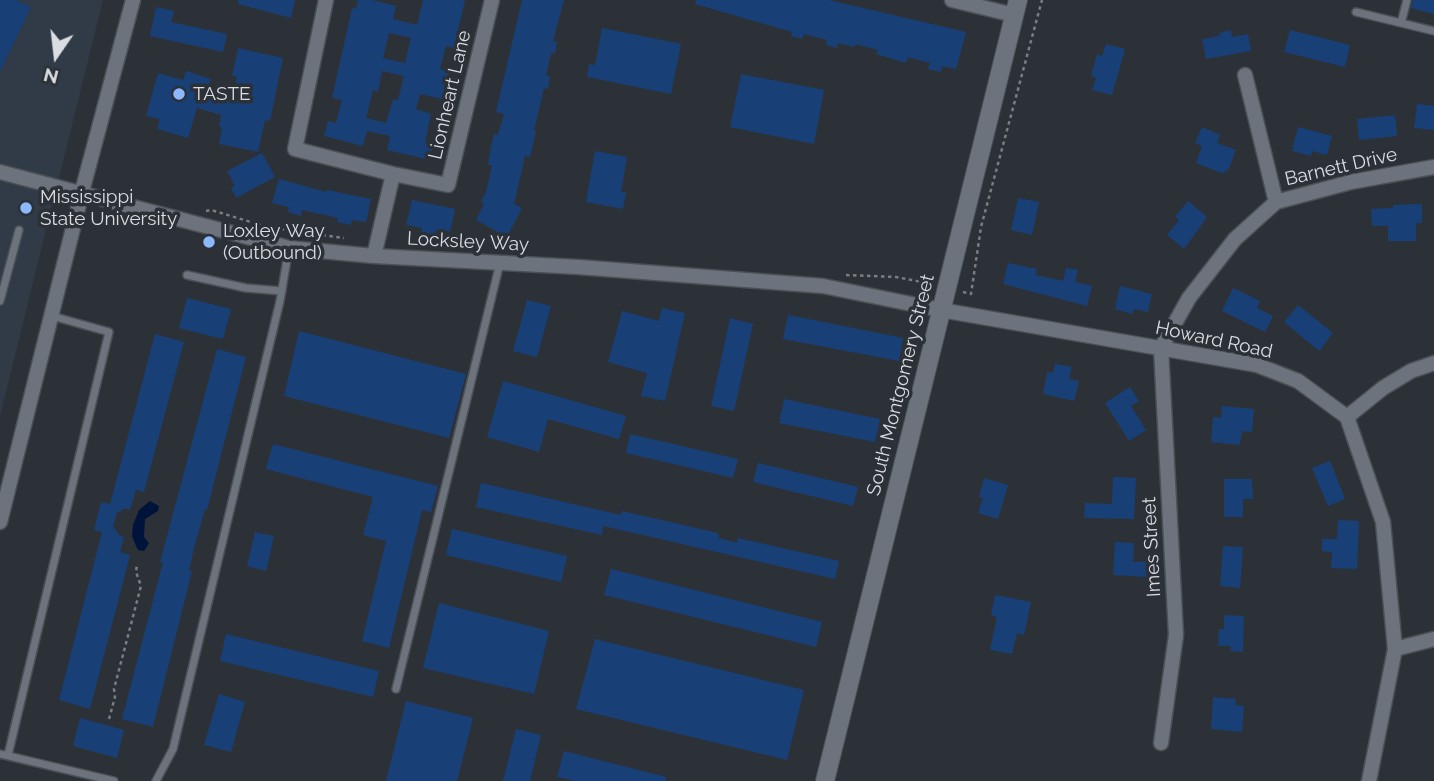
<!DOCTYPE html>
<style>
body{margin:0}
#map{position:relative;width:1434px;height:781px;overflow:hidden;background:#2c3138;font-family:Raleway,sans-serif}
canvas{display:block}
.north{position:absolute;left:21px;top:21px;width:70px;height:70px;-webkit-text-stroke:5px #2c3138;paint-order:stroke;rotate:194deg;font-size:19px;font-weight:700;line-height:28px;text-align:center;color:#dadde2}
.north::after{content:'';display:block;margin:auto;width:24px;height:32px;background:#dadde2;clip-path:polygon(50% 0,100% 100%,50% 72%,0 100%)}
</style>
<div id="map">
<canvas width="1434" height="781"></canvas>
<div class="north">N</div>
</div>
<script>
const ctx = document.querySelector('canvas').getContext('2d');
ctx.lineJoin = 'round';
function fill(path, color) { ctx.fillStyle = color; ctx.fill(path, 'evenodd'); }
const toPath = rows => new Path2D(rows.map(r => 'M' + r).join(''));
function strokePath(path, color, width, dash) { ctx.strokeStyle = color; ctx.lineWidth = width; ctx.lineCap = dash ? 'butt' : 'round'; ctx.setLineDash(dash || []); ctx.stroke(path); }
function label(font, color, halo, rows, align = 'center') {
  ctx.font = font + ' Raleway,sans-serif'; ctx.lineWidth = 7; ctx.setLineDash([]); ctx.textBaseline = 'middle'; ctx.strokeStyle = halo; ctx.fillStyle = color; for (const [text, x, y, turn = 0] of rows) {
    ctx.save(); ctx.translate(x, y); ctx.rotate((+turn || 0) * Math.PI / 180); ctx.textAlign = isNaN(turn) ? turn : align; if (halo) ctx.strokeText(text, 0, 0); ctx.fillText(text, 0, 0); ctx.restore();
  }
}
const built = toPath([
 [0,0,103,0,0,416]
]);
const water = toPath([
 [150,501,159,506,158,511,145,519,144,537,149,543,144,551,138,550,136,546,132,536,133,525,139,510]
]);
const building = toPath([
 [0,0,16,0,31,7,0,72],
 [238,0,295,0,291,18,238,4],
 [358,0,372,0,396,6,393,19,417,25,423,0,465,0,454,48,446,46,440,69,449,71,442,99,420,94,416,109,431,114,425,143,433,145,430,160,387,150,390,136,367,131,363,146,324,136,328,121,336,123,342,100,332,98,352,8,356,9],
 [389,33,411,38,405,63,383,58],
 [382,71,404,76,398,100,393,99,386,123,366,118,373,90,378,92],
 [522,0,564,0,553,41,557,42,555,53,551,53,546,75,550,77,548,89,544,88,534,131,536,131,530,157,525,156,514,204,522,208,507,237,476,220,484,204,481,202,486,192,492,166,488,165,491,147,494,134,498,135,504,114,496,112],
 [696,0,829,0,966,32,956,69,942,66,941,72,928,69,930,63,908,57,906,63,876,54,878,50,855,44,854,47,838,43,837,48,826,45,827,40,804,34,802,39,791,36,792,32,695,4],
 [1413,0,1434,0,1434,14,1411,8],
 [156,7,174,11,171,22,227,34,223,52,150,36],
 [602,28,681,44,671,94,587,77,589,64,595,65],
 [1231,30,1232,37,1248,34,1251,51,1206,59,1202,39,1220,36,1219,33],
 [1290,30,1350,45,1345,67,1284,52],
 [1106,44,1125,49,1112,95,1092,90,1096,78,1091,76,1097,54,1102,56],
 [238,48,283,58,270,121,265,120,258,152,219,144,222,127,219,127,221,115,197,108,188,138,157,129,160,119,146,116,158,73,183,80,186,71,211,79,207,95,232,100,237,77,232,76],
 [741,74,824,90,814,144,730,127],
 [1417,104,1434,106,1434,130,1414,128],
 [1395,115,1397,136,1359,140,1357,119],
 [1202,127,1220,135,1217,143,1236,150,1228,171,1225,170,1224,174,1196,163,1202,146,1195,143],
 [1298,127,1332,136,1327,155,1312,151,1311,156,1292,151],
 [595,151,627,157,621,192,626,192,623,209,586,202],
 [262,153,275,177,236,198,231,188,235,186,227,171],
 [279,179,326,192,327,190,371,199,366,222,352,220,351,225,337,222,338,218,302,210,301,216,288,212,289,207,272,203],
 [1018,198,1039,202,1032,235,1011,230],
 [412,200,455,209,450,232,437,229,435,236,421,233,422,228,406,225],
 [1188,201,1207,217,1184,249,1167,235,1179,220,1175,217],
 [1422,204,1422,223,1416,223,1416,241,1388,241,1388,226,1372,226,1371,209,1393,208,1393,205],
 [1008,263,1037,269,1036,275,1063,281,1066,268,1078,270,1075,282,1092,286,1087,306,1003,284],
 [1120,286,1152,294,1148,312,1134,309,1133,314,1115,309],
 [1233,288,1260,301,1257,308,1273,316,1265,332,1222,311],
 [187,298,231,309,223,339,179,328],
 [527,300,551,306,537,357,513,351],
 [1298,305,1333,333,1319,351,1284,322],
 [662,308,685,313,665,401,641,396,647,373,608,362,622,311,659,321],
 [788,315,903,338,899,361,783,339],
 [730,318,753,324,734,411,711,406],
 [299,331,466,374,449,438,284,396],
 [155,334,184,342,144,492,136,490,130,510,125,508,117,513,113,526,120,536,124,537,120,552,130,555,90,709,59,700,102,532,94,530,101,502,110,504],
 [217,349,246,357,207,510,205,509,194,548,189,571,192,571,153,727,122,719,163,562,160,562],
 [1055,364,1072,367,1069,379,1079,381,1074,401,1043,394,1047,372,1053,373],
 [503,381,626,416,619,439,548,419,539,452,487,437],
 [1130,387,1139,401,1131,406,1146,430,1129,441,1105,403],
 [784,399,880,419,875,442,779,423],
 [1222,406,1254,409,1252,432,1242,431,1240,445,1211,442,1213,417,1221,418],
 [630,434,738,459,733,478,626,453],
 [273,444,438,486,431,512,422,510,389,648,362,641,386,541,363,535,373,497,266,469],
 [1330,461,1345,499,1328,506,1312,468],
 [758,463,858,487,853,506,753,482],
 [1113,477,1136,478,1134,519,1084,518,1085,503,1112,504],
 [984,478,1008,485,998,519,978,513,983,498,979,497],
 [1224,479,1252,479,1253,499,1243,499,1243,517,1224,517],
 [481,483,621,515,622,511,718,533,719,538,737,543,738,538,839,561,835,579,603,526,602,535,476,507],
 [1338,520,1359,521,1357,569,1331,568,1332,552,1322,551,1322,539,1337,539],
 [452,529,567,556,561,582,446,555],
 [255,532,274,536,266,571,247,566],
 [1115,542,1134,543,1133,562,1146,562,1146,577,1113,575],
 [1223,546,1243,547,1240,588,1220,586],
 [611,569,822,622,816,647,604,595],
 [995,595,1031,602,1024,635,1017,633,1012,654,990,650,997,617,991,615],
 [439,603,549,631,534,694,423,668],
 [1224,615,1244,616,1243,652,1230,651,1231,646,1218,646,1219,629,1224,629],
 [226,634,379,671,373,697,220,661],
 [595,639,804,690,787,760,576,709],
 [219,694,245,702,231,752,204,745],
 [1213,697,1236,699,1235,705,1244,706,1242,732,1211,729],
 [406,701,473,718,457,781,386,781],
 [80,718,124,730,117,758,73,746],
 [516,729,541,735,530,781,503,781],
 [564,751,666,777,666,781,575,781,557,777]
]);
const path = toPath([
 [206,211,211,210,261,225],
 [267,227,344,238],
 [846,275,896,277,933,284],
 [963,292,971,294,981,227,1042,0],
 [109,719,115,697,114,689,141,586,136,572,137,564]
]);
const lane = toPath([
 [1356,12,1434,31],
 [1401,23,1407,0],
 [187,275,246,288,282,291],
 [0,301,19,230],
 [396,689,500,263],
 [0,754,114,781],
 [8,755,109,332,52,316],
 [156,781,173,749,280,301,289,248]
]);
const street = toPath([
 [326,0,295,149,393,174,448,185,492,0],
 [952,0,1014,15],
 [1245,75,1276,202],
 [0,172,289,248,374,256,578,267,823,286,941,310,1257,365,1298,381,1347,417,1383,522,1395,649,1369,781],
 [374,256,393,174],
 [1347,417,1383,388,1411,371,1434,363],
 [0,522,84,184,133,0],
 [1395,649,1434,639],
 [1161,743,1176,635,1161,348,1189,298,1235,239,1276,202,1351,182,1434,167]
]);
const secondary = toPath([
 [825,781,1018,0]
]);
const markers = [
 [179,94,7,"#8bb9fc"],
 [26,208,7,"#8bb9fc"],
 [209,242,7,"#8bb9fc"]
];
const poiNames = [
 ["TASTE",193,94],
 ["Mississippi",40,197],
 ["State University",40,219],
 ["Loxley Way",223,231],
 ["(Outbound)",223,253]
];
const streetNames = [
 ["Lionheart Lane",450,95,-77],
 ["Barnett Drive",1341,167,-13],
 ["Locksley Way",468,242,3],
 ["Howard Road",1214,340,12],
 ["South Montgomery Street",901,385,-76],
 ["Imes Street",1152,547,-93]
];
fill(built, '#313a47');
fill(water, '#00133b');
fill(building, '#184077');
strokePath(lane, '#4b5056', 10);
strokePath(street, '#4b5056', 17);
strokePath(secondary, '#4b5056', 20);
strokePath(path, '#7a7e84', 2.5, [3.5, 3.5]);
strokePath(lane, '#6d737c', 7);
strokePath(street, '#6d737c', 14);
strokePath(secondary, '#6d737c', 18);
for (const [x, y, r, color] of markers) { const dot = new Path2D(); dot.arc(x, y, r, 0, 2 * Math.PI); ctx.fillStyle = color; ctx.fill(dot); strokePath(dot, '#2c3138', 2.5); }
label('19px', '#dadde2', '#2c3138', poiNames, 'left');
label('19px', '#dadde2', '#2c3138', streetNames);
</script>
